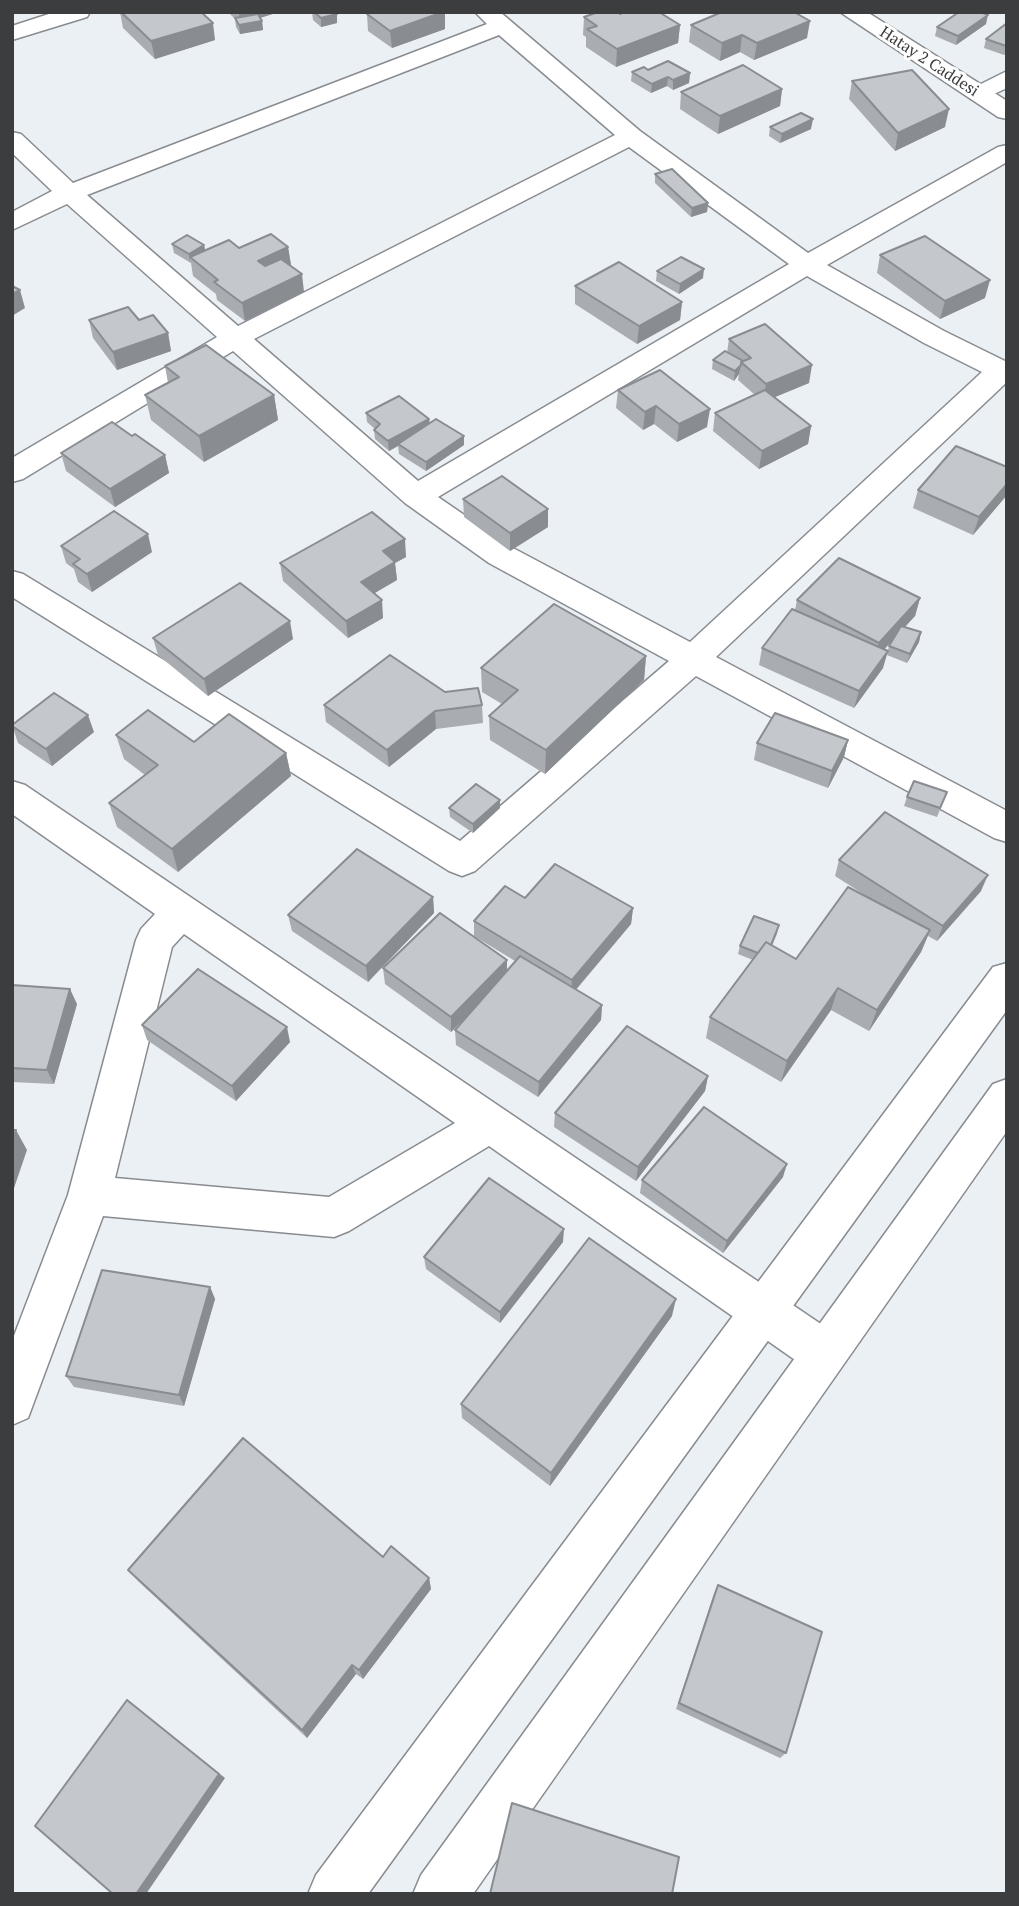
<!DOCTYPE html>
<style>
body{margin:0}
#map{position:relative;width:1019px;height:1906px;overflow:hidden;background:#ebf0f5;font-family:"PT Serif",serif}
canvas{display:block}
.frame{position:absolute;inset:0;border:14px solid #3b3d3f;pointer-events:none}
</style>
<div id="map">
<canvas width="1019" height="1906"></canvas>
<div class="frame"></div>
</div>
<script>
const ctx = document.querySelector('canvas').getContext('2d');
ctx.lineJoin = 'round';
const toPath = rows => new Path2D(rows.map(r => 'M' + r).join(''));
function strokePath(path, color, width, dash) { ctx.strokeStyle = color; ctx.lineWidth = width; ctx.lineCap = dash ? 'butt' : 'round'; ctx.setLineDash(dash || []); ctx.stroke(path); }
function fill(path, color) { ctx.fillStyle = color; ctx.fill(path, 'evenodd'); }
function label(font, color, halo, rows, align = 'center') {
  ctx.font = font + ' "PT Serif",serif'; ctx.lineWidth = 6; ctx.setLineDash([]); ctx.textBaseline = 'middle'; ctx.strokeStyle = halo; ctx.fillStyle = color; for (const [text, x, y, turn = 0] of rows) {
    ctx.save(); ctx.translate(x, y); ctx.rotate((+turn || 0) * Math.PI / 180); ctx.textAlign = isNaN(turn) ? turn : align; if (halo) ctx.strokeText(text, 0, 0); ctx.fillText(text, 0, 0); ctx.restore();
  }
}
const street = toPath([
 [55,12,90,12,87,17,12,40,12,26,55,12],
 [475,12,500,12,640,131,808,253,998,147,1007,145,1007,162,827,265,944,331,1007,362,1007,382,716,657,1007,811,1007,842,994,838,696,676,475,871,462,876,449,871,12,597,12,571,23,574,460,841,669,661,489,563,405,503,233,351,23,479,12,482,12,458,217,337,67,204,12,230,12,212,52,191,12,153,12,132,21,134,73,183,487,24,475,12],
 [499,35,615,135,238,326,87,195,499,35],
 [629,147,789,264,418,481,254,339,629,147],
 [807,276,924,343,982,372,690,642,511,547,438,497,807,276],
 [1007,71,1007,88,979,101,971,99,967,94,971,89,1007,71],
 [12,781,25,785,840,1337,847,1353,840,1369,824,1375,808,1369,489,1146,349,1231,334,1237,103,1216,28,1418,12,1425,12,1341,68,1195,136,940,141,929,155,914,12,814,12,781],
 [184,934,455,1123,329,1197,115,1178,172,947,184,934]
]);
const secondary = toPath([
 [840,12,867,12,1007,101,1007,119,998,117,840,12],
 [1007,963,1007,1010,368,1894,308,1894,316,1875,993,967,1007,963],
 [1007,1079,1007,1131,473,1894,413,1894,421,1875,993,1084,1007,1079]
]);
const wall = toPath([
 [120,12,201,12,215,40,155,59,123,28],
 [228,12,279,12,260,18,262,21,263,30,240,34,236,27,235,19],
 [312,12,335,12,337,14,337,23,321,27,313,20],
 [367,14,445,29,392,48,368,31],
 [620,14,680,25,678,43,616,67,586,47,586,37,583,35,584,17],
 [1007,23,1007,53,1004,55,984,48,986,39],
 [986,24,956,45,935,36,937,27],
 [691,25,807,38,754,60,740,52,720,61,689,42],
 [648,70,690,73,689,83,673,90,667,86,651,93,631,81,632,72],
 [852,81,945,127,895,151,849,99],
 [782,89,780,106,718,134,680,109,681,92],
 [770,127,811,129,780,143,769,136],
 [655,174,708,203,707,212,691,217,655,183],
 [172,244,204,245,205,251,239,248,288,247,291,265,290,265,304,292,245,321,217,300,216,294,193,276,191,263,174,253],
 [880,255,985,298,940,319,877,273],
 [657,271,703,278,679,294,656,281],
 [575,286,682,302,680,320,637,344,575,304],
 [89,320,139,320,168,333,171,351,117,370,93,338],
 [729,339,809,383,775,397,811,426,808,444,759,469,713,431,715,413,755,395,738,380,739,374,734,381,712,369,713,360,727,353],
 [165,366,274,395,278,420,204,462,151,420,145,395,168,383],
 [618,390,707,427,677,442,654,424,643,430,616,408],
 [366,413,429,419,430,423,464,445,426,471,399,454,398,446,389,451,375,439,374,430,375,429,367,422],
 [132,436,165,455,169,473,115,507,66,471,61,453],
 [1007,467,1007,495,973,535,913,508,918,490],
 [463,499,548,509,548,527,510,551,464,517],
 [61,546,152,552,92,592,78,582,74,569,66,563],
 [406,557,395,563,397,580,374,593,383,618,348,638,283,581,280,563],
 [920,598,915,616,905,627,921,632,919,642,907,663,887,655,889,646,893,640,885,649,883,668,854,708,759,665,762,648,795,610,797,600],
 [153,638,293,639,208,696,158,655],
 [646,656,644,680,545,774,490,740,489,716,502,704,482,692,481,668],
 [324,705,482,705,483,723,436,729,389,767,326,722],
 [12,725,94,732,52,766,18,743],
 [116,735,194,742,286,753,291,776,178,872,117,827,109,803,145,775,124,759],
 [848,740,844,757,828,788,754,760,757,743],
 [947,792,937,817,904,806,907,797],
 [449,808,500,808,473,833,450,817],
 [839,860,981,891,937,941,928,936,921,952,869,1031,831,1010,781,1082,706,1038,710,1017,753,960,738,954,740,946,779,925,777,934,772,946,796,959,871,899,835,876],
 [433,897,434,913,368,982,292,931,288,915],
 [525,898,633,908,631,924,576,990,602,1005,601,1020,538,1097,456,1045,455,1030,472,1011,451,1032,385,984,383,968,507,971,515,961,474,936,474,921],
 [12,985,77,1004,54,1084,12,1082],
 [142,1025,290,1042,236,1101,147,1040],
 [708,1076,705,1091,636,1181,554,1127,555,1113],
 [783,1177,723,1253,640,1193,642,1180],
 [563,1242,500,1323,426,1269,424,1257],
 [210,1287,215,1299,184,1406,74,1387,66,1376],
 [672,1316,550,1486,462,1418,461,1404],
 [383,1557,429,1578,431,1589,363,1679,356,1674,307,1738,138,1581,128,1570],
 [718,1585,786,1753,780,1758,676,1709,714,1593]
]);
const shadedWall = toPath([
 [239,12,279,12,240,24],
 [443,12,445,12,445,29,392,48,390,31],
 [337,14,337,23,321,27,321,18],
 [988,15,986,24,956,45,958,36],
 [262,21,263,30,240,34,239,25],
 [810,21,807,38,754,60,757,43],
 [213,23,215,40,155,59,151,41],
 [680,25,678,43,616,67,617,49],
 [742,35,740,52,720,61,722,43],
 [690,73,689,83,673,90,673,80],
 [668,77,667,86,651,93,652,84],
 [782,89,780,106,718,134,720,116],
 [949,109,945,127,895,151,898,133],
 [813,119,811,129,780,143,782,134],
 [708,203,707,212,691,217,692,208],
 [204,245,206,254,190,257,190,263,189,254],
 [288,247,291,265,261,279,258,261],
 [704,269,703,278,679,294,680,284],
 [302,274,304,292,245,321,242,303],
 [990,280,985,298,940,319,945,301],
 [20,290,25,308,12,316,12,294],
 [682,302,680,320,637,344,639,326],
 [168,333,171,351,117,370,113,352],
 [741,365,739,374,734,381,735,371],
 [812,365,809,383,763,402,766,384],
 [274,395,278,420,204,462,199,436],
 [656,406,654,424,643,430,645,412],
 [710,409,707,427,677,442,679,424],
 [429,419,430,429,398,444,398,446,389,451,388,441],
 [811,426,808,444,759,469,762,451],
 [464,436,464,445,426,471,426,462],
 [165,455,169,473,115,507,110,489],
 [1007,484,1007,495,973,535,979,517],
 [548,509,548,527,510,551,510,533],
 [148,534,152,552,92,592,87,574],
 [405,539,406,557,395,563,397,580,363,600,361,582,383,551],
 [920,598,915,616,874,660,879,643],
 [382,600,383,618,348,638,346,621],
 [290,621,293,639,208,696,204,679],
 [921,632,919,642,907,663,910,654],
 [888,651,883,668,854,708,859,691],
 [646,656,644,680,545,774,546,750],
 [435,711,436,729,389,767,387,750],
 [88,715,94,732,52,766,46,749],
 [848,740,844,757,828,788,832,771],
 [286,753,291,776,178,872,172,849],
 [500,800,500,808,473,833,473,824],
 [988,875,981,891,937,941,943,926],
 [433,897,434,913,368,982,366,966],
 [633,908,631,924,571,995,572,980],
 [930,930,921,952,869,1031,877,1010],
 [507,960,507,975,451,1032,451,1017],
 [838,988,831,1010,781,1082,787,1061],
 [70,989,77,1004,54,1084,47,1070],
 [602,1005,601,1020,538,1097,539,1082],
 [287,1027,290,1042,236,1101,232,1086],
 [708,1076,705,1091,636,1181,638,1167],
 [16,1130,27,1150,12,1194,12,1141],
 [787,1164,783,1177,723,1253,727,1241],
 [564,1229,563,1242,500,1323,500,1312],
 [210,1287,215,1299,184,1406,179,1395],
 [676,1299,672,1316,550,1486,551,1473],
 [429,1578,431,1589,363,1679,359,1670],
 [352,1665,356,1674,307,1738,302,1730],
 [127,1700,225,1778,146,1894,136,1894]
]);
const building = toPath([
 [121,12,201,12,213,23,151,41,121,12],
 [314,12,335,12,337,14,321,18,314,12],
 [371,12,443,12,390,31,367,14,371,12],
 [598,12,618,12,620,14,624,12,659,12,680,25,617,49,587,29,597,26,584,17,598,12],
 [722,12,794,12,810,21,757,43,742,35,722,43,691,25,722,12],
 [959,12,980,12,988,15,958,36,937,27,959,12],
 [258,14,262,21,239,25,235,18,258,14],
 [1007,23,1006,46,986,39,1007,23],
 [668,61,690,73,673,80,668,77,652,84,632,72,644,67,648,70,668,61],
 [743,65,782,89,720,116,681,92,743,65],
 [912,70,949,109,898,133,852,81,912,70],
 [801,113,813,119,782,134,770,127,801,113],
 [672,169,708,203,692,208,655,174,672,169],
 [271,234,288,247,258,261,265,266,281,259,302,274,242,303,214,282,218,280,190,257,229,240,239,248,271,234],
 [187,235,204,245,189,254,172,244,187,235],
 [925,236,990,280,945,301,880,255,925,236],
 [681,257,704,269,680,284,657,271,681,257],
 [619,262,682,302,639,326,575,286,619,262],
 [12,286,20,290,12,294,12,286],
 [128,307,139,320,153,315,168,333,113,352,89,320,128,307],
 [765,324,812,365,766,384,741,362,751,358,729,339,765,324],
 [206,345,274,395,199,436,145,395,179,377,165,366,206,345],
 [725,351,743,361,741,362,741,365,735,371,713,360,725,351],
 [660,370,710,409,679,424,656,406,645,412,618,390,660,370],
 [765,390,811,426,762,451,715,413,765,390],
 [399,396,429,419,388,441,374,430,380,424,366,413,399,396],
 [436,419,464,436,426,462,398,444,436,419],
 [112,422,132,436,135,434,165,455,110,489,61,453,112,422],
 [956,446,1007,467,1007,484,979,517,918,490,956,446],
 [502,476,548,509,510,533,463,499,502,476],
 [114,511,148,534,87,574,73,564,80,559,61,546,114,511],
 [372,512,405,539,383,551,395,562,361,582,382,600,346,621,280,563,372,512],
 [839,558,920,598,879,643,797,600,839,558],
 [240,583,290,621,204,679,153,638,240,583],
 [554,604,646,656,546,750,489,716,518,690,481,668,554,604],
 [792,609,888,651,859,691,762,648,792,609],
 [901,626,921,632,910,654,889,646,901,626],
 [390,655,445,692,478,688,482,705,435,711,387,750,324,705,390,655],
 [54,693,88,715,46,749,12,726,12,725,54,693],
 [148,710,194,742,229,714,286,753,172,849,109,803,158,765,116,735,148,710],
 [775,713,848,740,832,771,757,743,775,713],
 [914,781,947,792,940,808,907,797,914,781],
 [476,784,500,800,473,824,449,808,476,784],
 [885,812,988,875,943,926,839,860,885,812],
 [357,849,433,897,366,966,288,915,357,849],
 [555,864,633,908,572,980,474,921,505,886,525,898,555,864],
 [848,887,930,930,877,1010,838,988,787,1061,710,1017,766,942,796,959,848,887],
 [440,913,507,960,451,1017,383,968,440,913],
 [754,916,779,925,771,945,766,942,758,953,740,946,754,916],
 [520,956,602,1005,539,1082,455,1030,520,956],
 [198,969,287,1027,232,1086,142,1025,198,969],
 [12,985,70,989,47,1070,12,1068,12,985],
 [627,1026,708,1076,638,1167,555,1113,627,1026],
 [704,1107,787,1164,727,1241,642,1180,704,1107],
 [12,1130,16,1130,12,1141,12,1130],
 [489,1178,564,1229,500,1312,424,1257,489,1178],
 [589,1238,676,1299,551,1473,461,1404,589,1238],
 [102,1270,210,1287,179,1395,66,1376,102,1270],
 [243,1438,383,1557,391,1546,429,1578,359,1670,352,1665,302,1730,128,1570,243,1438],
 [718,1585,822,1632,786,1753,679,1703,718,1585],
 [127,1700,219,1774,136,1894,113,1894,35,1826,127,1700],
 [512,1803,679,1857,672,1894,490,1894,512,1803]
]);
const farStreetnames = [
 ["Hatay 2 Caddesi",929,62,33]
];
strokePath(street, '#888b90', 3);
strokePath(secondary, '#888b90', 3);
fill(street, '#fff');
fill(secondary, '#fff');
fill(wall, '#a9acb0');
fill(shadedWall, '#898c90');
fill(building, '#c4c8cd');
strokePath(building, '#898c90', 2);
label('16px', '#3b3d3f', '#fff', farStreetnames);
</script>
